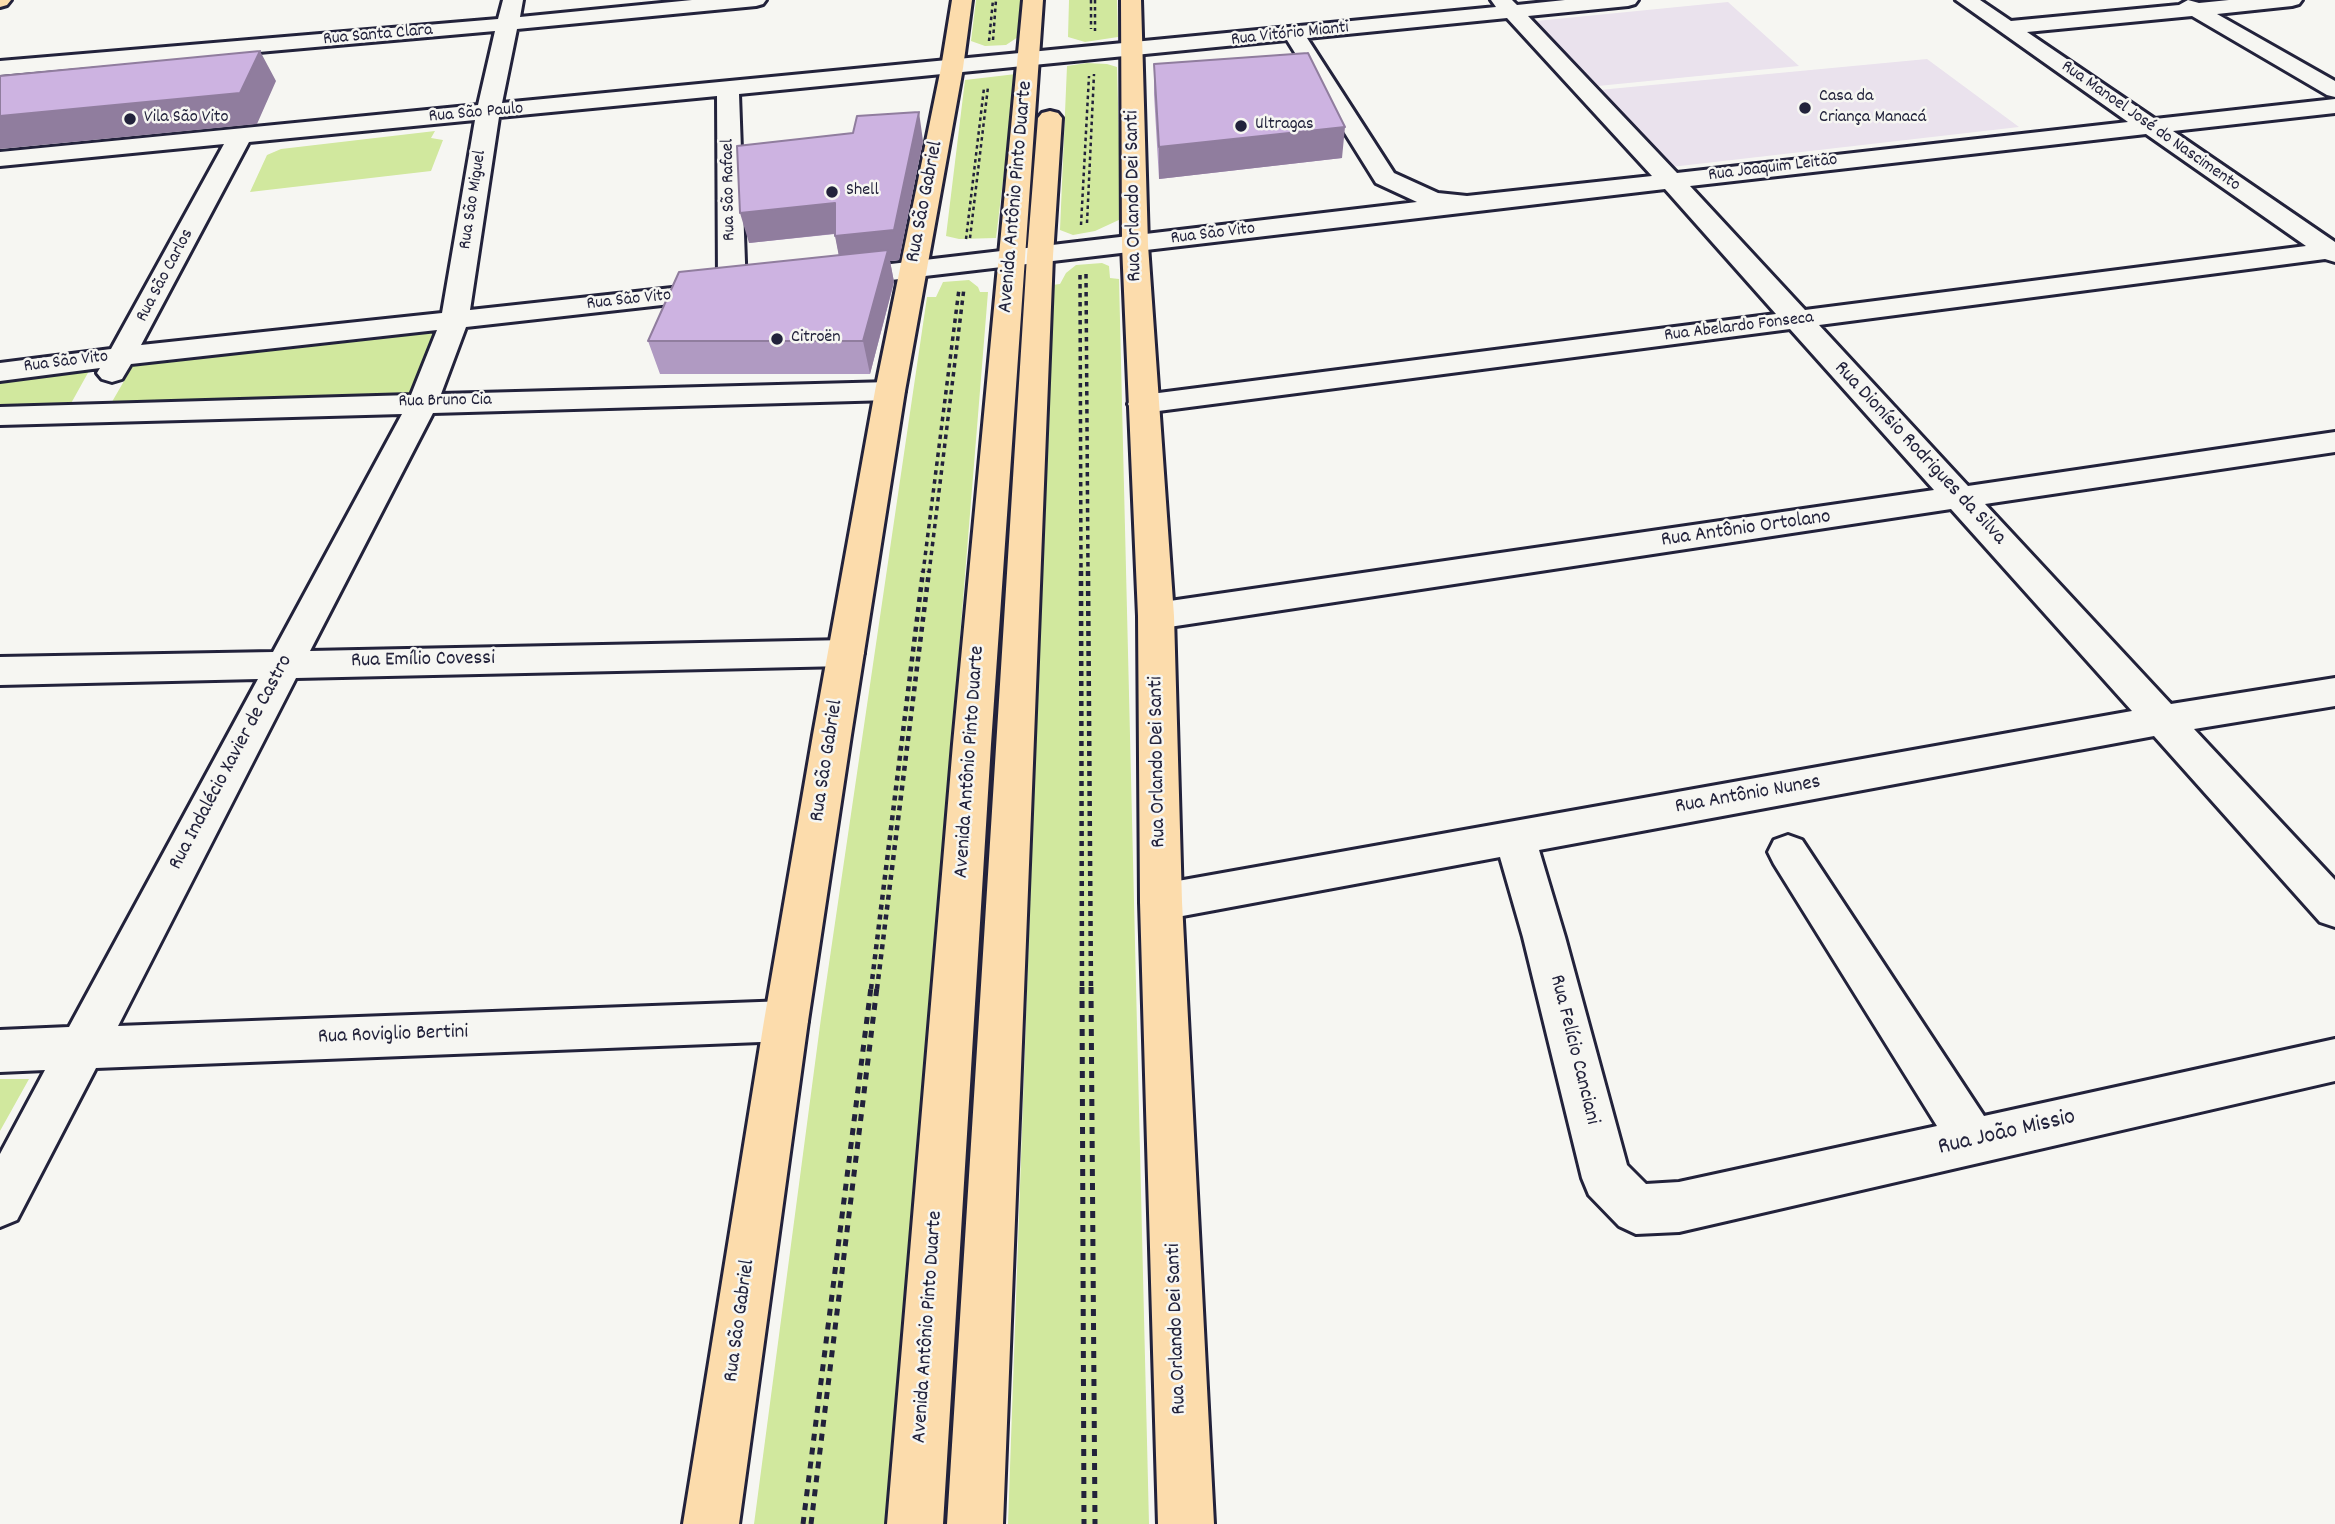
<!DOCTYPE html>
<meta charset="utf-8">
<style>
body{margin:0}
canvas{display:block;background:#f6f6f2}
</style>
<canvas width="2335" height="1524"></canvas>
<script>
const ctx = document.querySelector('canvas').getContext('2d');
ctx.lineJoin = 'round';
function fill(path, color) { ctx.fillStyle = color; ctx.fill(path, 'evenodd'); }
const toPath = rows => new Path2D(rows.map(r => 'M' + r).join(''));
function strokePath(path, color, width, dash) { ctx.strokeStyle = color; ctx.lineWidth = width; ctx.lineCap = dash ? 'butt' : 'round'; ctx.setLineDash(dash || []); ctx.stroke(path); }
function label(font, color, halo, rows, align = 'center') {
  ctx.font = font + ' Dekko,sans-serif'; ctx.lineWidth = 5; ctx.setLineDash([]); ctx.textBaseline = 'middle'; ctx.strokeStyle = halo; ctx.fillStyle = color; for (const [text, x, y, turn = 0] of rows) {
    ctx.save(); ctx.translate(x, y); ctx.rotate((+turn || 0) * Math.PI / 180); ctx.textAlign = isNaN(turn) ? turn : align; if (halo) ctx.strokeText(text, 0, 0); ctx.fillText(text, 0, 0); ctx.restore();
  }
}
const built = toPath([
 [1728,2,1799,66,1598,86,1536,21],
 [1927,59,2019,127,1671,167,1599,90]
]);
const green = toPath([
 [976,0,1024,0,1021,35,1006,45,985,46,971,41],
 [1069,0,1117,0,1118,37,1085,42,1068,37],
 [1087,63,1107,64,1117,67,1121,219,1095,231,1073,235,1060,230,1067,66],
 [1016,74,996,238,959,239,946,236,965,80],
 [435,131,431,138,443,140,431,171,250,192,267,155,281,149],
 [1102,263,1109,266,1110,278,1119,279,1149,1524,1008,1524,1052,285,1060,284,1066,273,1076,265],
 [969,280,978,287,980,292,988,292,888,1524,754,1524,821,1018,927,297,936,297,943,282],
 [439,330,408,397,109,407,135,362],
 [89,371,69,407,0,408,0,380],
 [0,1079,29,1079,0,1131]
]);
const pathFar3 = toPath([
 [1091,0,1091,29],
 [1095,0,1095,31],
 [993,40,996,0],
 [989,41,993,0],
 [1087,223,1094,74],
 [1081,225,1089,76],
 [970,238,988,87],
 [966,239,984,88]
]);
const pathFar2 = toPath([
 [1086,274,1088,573],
 [1080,275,1081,573],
 [923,573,959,289],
 [929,573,964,288]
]);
const pathFar1 = toPath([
 [1081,571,1082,989],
 [1088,571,1091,989],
 [871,989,923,571],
 [877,989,929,571]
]);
const path = toPath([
 [1082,987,1084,1524],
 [1091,987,1095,1524],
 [803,1524,871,987],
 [811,1524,877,987]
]);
const minor = toPath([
 [503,0,523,0,520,17,692,0,766,0,763,4,756,6,517,29,502,103,1496,7,1491,0,1512,0,1517,5,1565,0,1638,0,1635,4,1628,6,1528,16,1677,173,2128,122,1956,0,1980,0,2011,21,2179,5,2188,0,2199,3,2229,0,2302,0,2299,4,2292,6,2217,14,2335,81,2335,97,2327,95,2192,16,2027,32,2155,119,2335,99,2335,113,2173,131,2335,242,2335,262,2325,259,1819,325,1968,486,2335,432,2335,452,1985,504,2171,704,2335,678,2335,706,2194,729,2335,880,2335,927,2320,922,2154,736,1539,850,1565,937,1627,1165,1646,1184,1679,1182,1937,1126,1774,864,1768,852,1774,840,1788,835,1802,840,1984,1116,2335,1039,2335,1081,1679,1232,1636,1234,1619,1226,1589,1195,1582,1178,1523,937,1500,857,1161,920,1146,915,1140,902,1146,889,1161,884,2132,711,1951,509,1156,629,1144,625,1138,616,1144,607,1156,603,1934,490,1790,329,1143,413,1132,411,1128,404,1132,397,1143,395,1776,314,1665,189,840,286,830,284,826,278,830,272,840,270,1417,202,1376,183,1287,40,739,94,746,290,742,296,466,327,441,394,890,382,901,385,905,391,901,397,890,400,433,413,310,651,846,640,859,644,864,653,859,662,846,666,296,678,118,1026,786,1001,802,1007,808,1021,802,1035,786,1041,96,1068,17,1220,0,1227,0,1154,45,1070,0,1072,0,1030,69,1027,258,679,0,685,0,657,273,652,402,414,0,425,0,407,411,395,437,330,131,364,122,379,112,382,102,379,97,373,100,368,0,381,0,363,111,349,224,144,0,166,0,152,478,105,495,31,0,75,0,61,498,19,503,0],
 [1507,18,1652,176,1467,196,1438,193,1394,173,1307,38,1507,18],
 [717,96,718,283,470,310,499,117,717,96],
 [475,120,442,313,141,345,249,142,475,120],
 [2146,134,2306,246,1805,310,1690,186,2146,134]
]);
const major = toPath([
 [0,0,11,0,7,5,0,7,0,0],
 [952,0,972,0,963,68,905,391,851,735,808,1021,739,1524,683,1524,764,1021,813,735,875,391,941,68,952,0],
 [1023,0,1043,0,991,744,943,1524,887,1524,953,744,1023,0],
 [1121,0,1141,0,1148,245,1174,616,1182,902,1214,1524,1158,1524,1140,902,1138,616,1122,245,1121,0],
 [1050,111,1058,113,1062,118,1053,256,1003,1524,947,1524,1027,256,1038,118,1042,113,1050,111]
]);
const wall = toPath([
 [1154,64,1342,158,1159,179,1154,94],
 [923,141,899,260,890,261,894,282,870,374,660,374,648,341,839,255,835,234,749,243]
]);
const shadedWall = toPath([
 [260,51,276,81,257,124,0,149,0,116],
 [919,112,923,141,899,260,890,261,894,282,870,374,863,341,841,267,835,236],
 [1345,127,1342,158,1159,179,1159,147],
 [835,203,841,233,749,243,740,213]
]);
const building = toPath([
 [260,51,240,93,0,116,0,76,260,51],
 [1308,53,1345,127,1159,147,1154,64,1308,53],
 [919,112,894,230,835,236,835,203,740,213,737,146,853,133,857,116,919,112],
 [888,250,863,341,648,341,679,272,888,250]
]);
const markers = [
 [1805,108,7,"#22223b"],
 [130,119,7,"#22223b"],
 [1241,126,7,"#22223b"],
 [832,192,7,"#22223b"],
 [777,339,7,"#22223b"]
];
const farStreetnames = [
 ["Rua Vitório Mianti",1290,35,-6],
 ["Rua Santa Clara",378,36,-5],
 ["Rua São Paulo",476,114,-5],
 ["Rua Manoel José do Nascimento",2150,127,35],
 ["Rua Joaquim Leitão",1773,169,-7],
 ["Rua São Rafael",730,190,-91],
 ["Rua São Miguel",474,200,-81],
 ["Rua São Vito",1213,235,-7],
 ["Rua São Carlos",166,276,-62],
 ["Rua São Vito",629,301,-6],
 ["Rua Abelardo Fonseca",1739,328,-7],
 ["Rua São Vito",66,363,-7],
 ["Rua Bruno Cia",445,402,-1]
];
const farPoinames = [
 ["Casa da",1819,98],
 ["Criança Manacá",1819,119],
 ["Vila São Vito",144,119],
 ["Ultragas",1255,126],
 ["Shell",846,192],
 ["Citroën",791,339]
];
const streetNames = [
 ["Rua Orlando Dei Santi",1135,196,-91],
 ["Avenida Antônio Pinto Duarte",1017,197,-85],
 ["Rua São Gabriel",926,202,-79],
 ["Rua Dionísio Rodrigues da Silva",1919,454,47],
 ["Rua Antônio Ortolano",1746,530,-8],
 ["Rua Emílio Covessi",423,661,-1],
 ["Rua São Gabriel",828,761,-81],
 ["Avenida Antônio Pinto Duarte",971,762,-86],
 ["Rua Orlando Dei Santi",1159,762,-91],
 ["Rua Indalécio Xavier de Castro",232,763,-62],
 ["Rua Antônio Nunes",1748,796,-10],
 ["Rua Roviglio Bertini",393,1036,-2],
 ["Rua Felício Canciani",1573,1050,76],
 ["Rua São Gabriel",741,1321,-82],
 ["Avenida Antônio Pinto Duarte",929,1327,-86],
 ["Rua Orlando Dei Santi",1178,1329,-92]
];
const nearStreetnames = [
 ["Rua João Missio",2007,1134,-13]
];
fill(built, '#eae2ed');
fill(green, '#d1e89e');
strokePath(minor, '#22223b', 6);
strokePath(major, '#22223b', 6);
strokePath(pathFar3, '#22223b', 2.5, [3.5, 3.5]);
strokePath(pathFar2, '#22223b', 3.5, [4.5, 4.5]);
strokePath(pathFar1, '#22223b', 4.5, [5, 5]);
strokePath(path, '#22223b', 5, [7, 7]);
fill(minor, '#f6f6f2');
fill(major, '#fcdcac');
fill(wall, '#b09ac2');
fill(shadedWall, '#907d9e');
fill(building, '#cdb3e1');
strokePath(building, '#907d9e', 2);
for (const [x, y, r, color] of markers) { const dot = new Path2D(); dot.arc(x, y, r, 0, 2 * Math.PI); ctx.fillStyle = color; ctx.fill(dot); strokePath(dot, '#f6f6f2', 2.5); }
label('18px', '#22223b', '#f6f6f2', farStreetnames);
label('18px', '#22223b', '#f6f6f2', farPoinames, 'left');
label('21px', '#22223b', '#f6f6f2', streetNames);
label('24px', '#22223b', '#f6f6f2', nearStreetnames);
</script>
